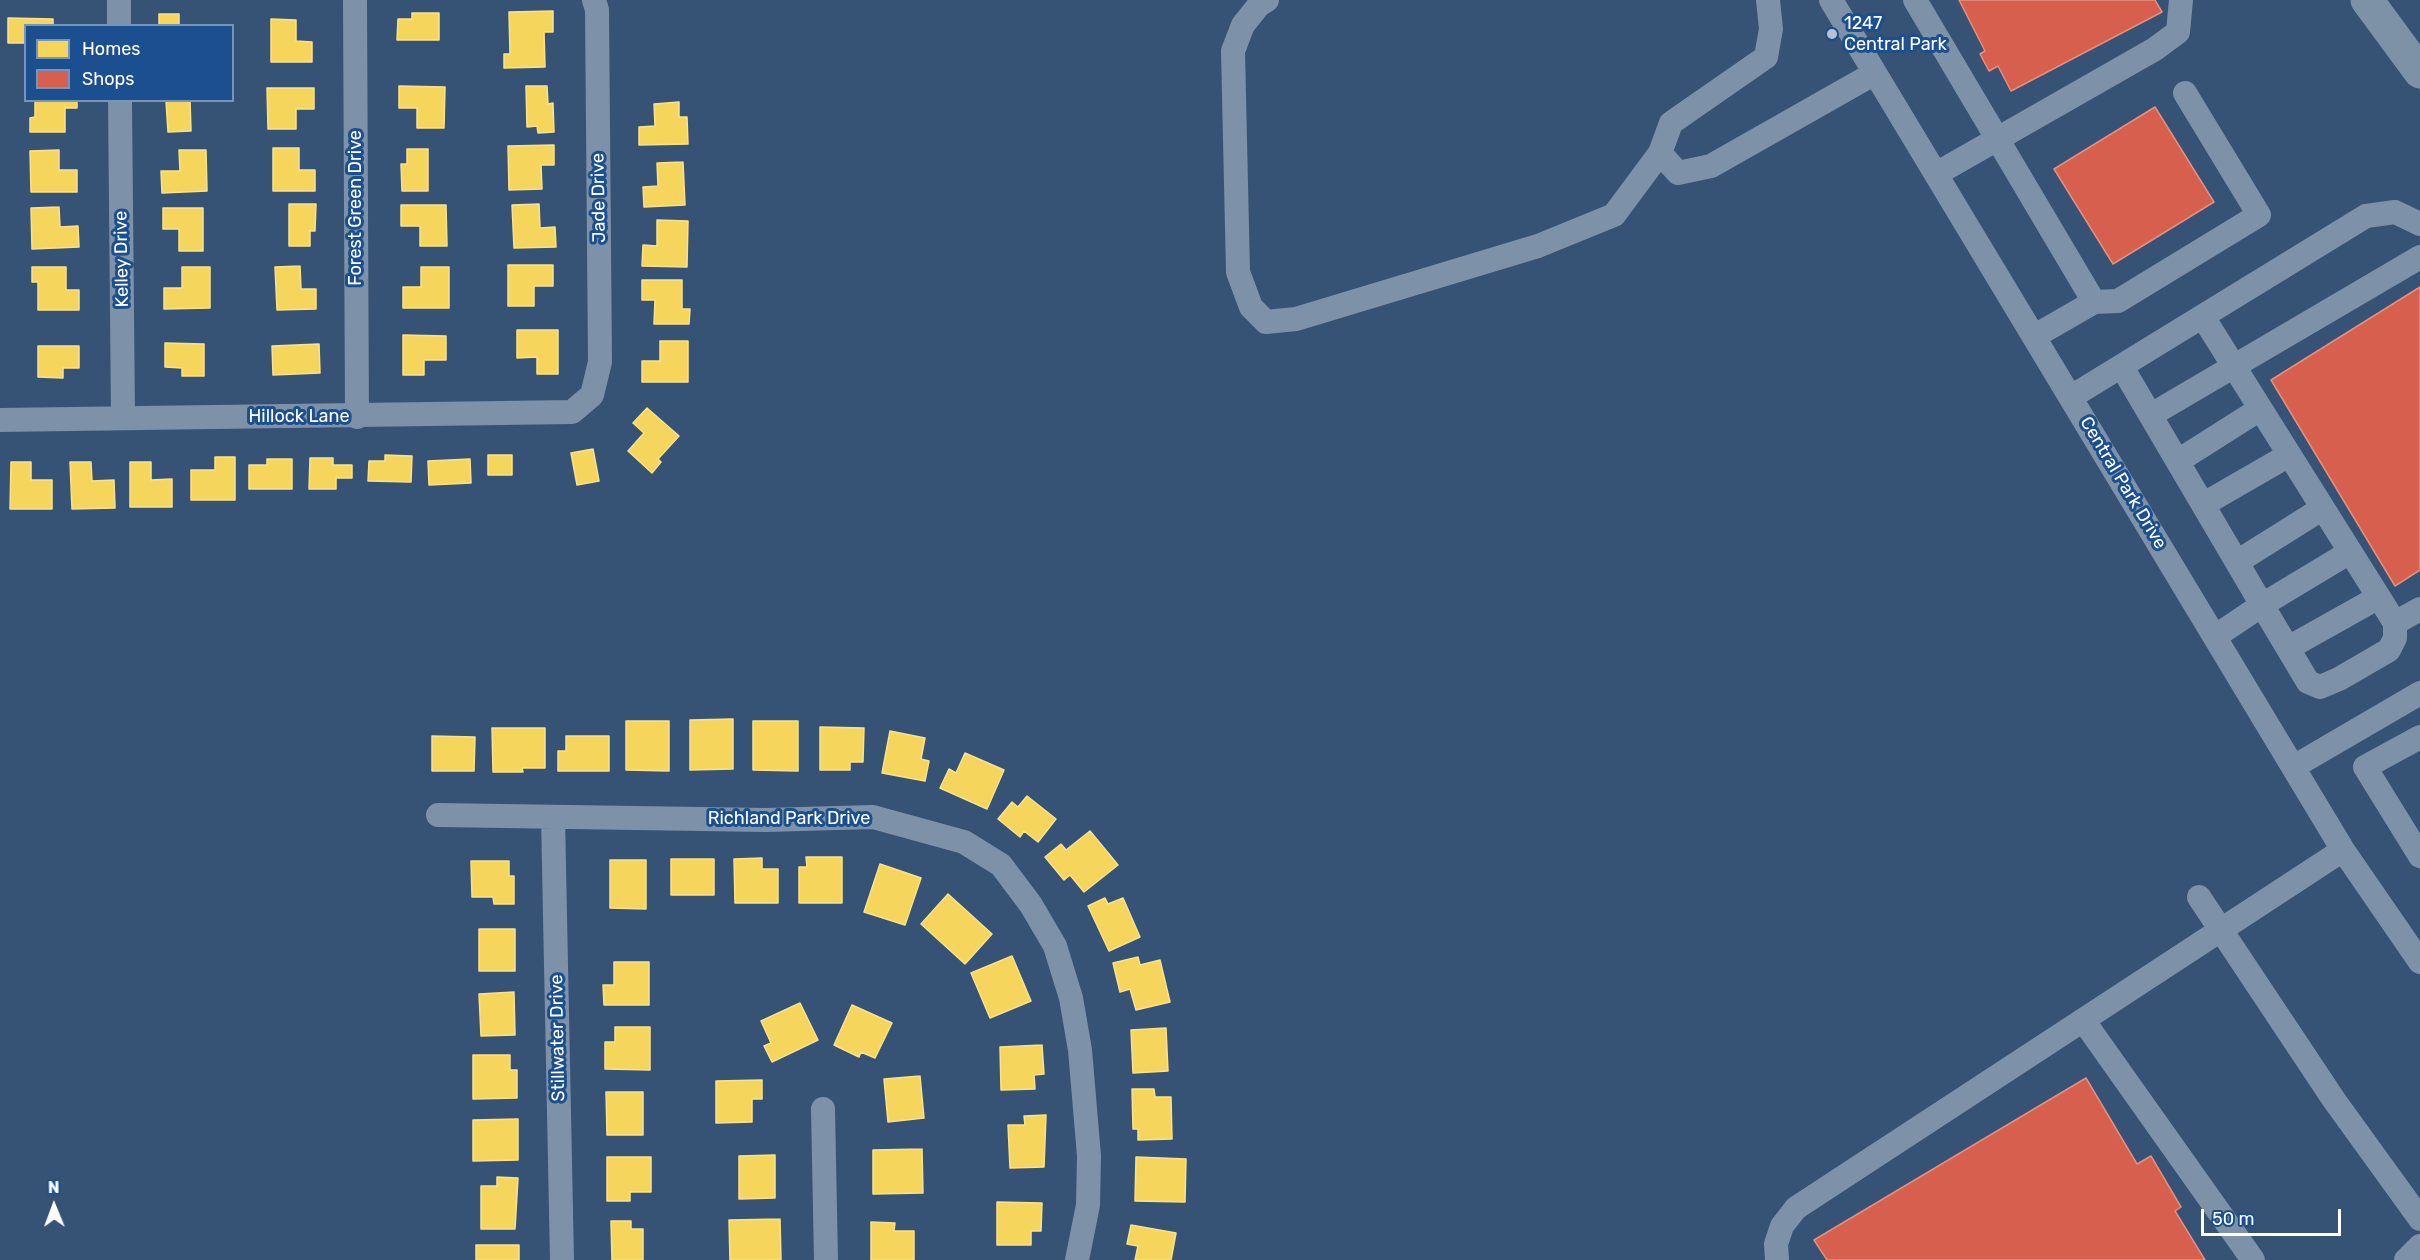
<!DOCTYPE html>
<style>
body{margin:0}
#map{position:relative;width:2420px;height:1260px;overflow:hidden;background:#365274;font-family:Rubik,sans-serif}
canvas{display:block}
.legend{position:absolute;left:24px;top:24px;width:210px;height:78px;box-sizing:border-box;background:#1b4f8f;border:2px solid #7695bc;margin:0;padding:8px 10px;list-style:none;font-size:18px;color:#fff}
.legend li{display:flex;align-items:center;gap:12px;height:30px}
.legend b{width:30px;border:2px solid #7695bc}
.north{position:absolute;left:24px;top:1176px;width:60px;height:60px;-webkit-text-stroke:4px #1b4f8f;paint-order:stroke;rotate:359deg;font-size:16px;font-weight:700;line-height:24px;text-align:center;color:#fff}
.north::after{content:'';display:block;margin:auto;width:21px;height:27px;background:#fff;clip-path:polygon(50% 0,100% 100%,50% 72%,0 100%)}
.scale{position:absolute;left:2201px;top:1209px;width:140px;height:27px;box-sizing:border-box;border:3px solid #fff;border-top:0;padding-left:8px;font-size:18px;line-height:21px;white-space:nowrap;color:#fff;-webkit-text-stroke:4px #1b4f8f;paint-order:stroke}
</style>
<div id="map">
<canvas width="2420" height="1260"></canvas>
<ul class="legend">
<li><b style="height:16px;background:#f6d55c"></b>Homes</li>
<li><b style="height:16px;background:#d6604d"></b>Shops</li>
</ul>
<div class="north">N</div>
<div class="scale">50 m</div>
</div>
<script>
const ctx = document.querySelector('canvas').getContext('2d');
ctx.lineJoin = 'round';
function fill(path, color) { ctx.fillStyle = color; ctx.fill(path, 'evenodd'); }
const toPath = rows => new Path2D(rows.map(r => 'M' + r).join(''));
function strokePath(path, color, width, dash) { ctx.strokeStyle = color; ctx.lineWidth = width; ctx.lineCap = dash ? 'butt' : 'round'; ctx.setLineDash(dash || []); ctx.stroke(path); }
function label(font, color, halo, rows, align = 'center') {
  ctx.font = font + ' Rubik,sans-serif'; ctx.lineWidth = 6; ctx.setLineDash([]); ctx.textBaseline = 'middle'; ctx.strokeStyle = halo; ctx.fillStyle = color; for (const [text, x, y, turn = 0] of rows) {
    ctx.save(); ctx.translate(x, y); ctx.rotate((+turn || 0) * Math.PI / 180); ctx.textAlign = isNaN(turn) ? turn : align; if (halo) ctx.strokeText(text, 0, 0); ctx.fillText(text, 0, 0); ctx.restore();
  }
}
const homes = toPath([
 [553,11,553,32,544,32,545,67,504,68,504,54,510,54,509,12,553,11],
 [412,13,439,13,439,40,397,40,398,19,412,19,412,13],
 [159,14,179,14,179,26,159,26,159,14],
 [8,18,53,19,53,26,26,26,26,43,8,43,8,18],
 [271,19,296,20,296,41,312,42,312,62,271,62,271,19],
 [399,86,445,87,444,128,417,128,417,108,399,108,399,86],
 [526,86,547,86,548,104,553,103,554,132,538,133,537,126,527,127,526,86],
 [267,88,314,88,314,109,296,109,296,129,268,129,267,88],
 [35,100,77,100,77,108,65,108,65,132,30,132,30,118,35,117,35,100],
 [190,100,191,131,168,132,166,101,161,100,190,100],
 [679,102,679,117,687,117,688,144,639,145,639,127,655,126,654,104,679,102],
 [554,145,554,165,541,165,542,189,509,190,508,146,554,145],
 [273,148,299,148,299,170,315,170,315,191,273,191,273,148],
 [407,149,428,149,428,191,402,191,401,164,407,164,407,149],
 [59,150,59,170,77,170,77,192,31,192,30,151,59,150],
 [179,150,206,150,207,191,162,193,161,171,180,171,179,150],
 [683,162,685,205,644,207,643,187,658,186,657,163,683,162],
 [289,204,316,204,315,231,310,231,310,246,289,246,289,204],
 [539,204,540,228,555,227,556,247,514,248,512,205,539,204],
 [401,205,446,205,447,246,420,246,420,226,401,226,401,205],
 [59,207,60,227,78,226,79,247,32,249,31,208,59,207],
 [163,208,203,208,203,251,179,251,179,229,163,229,163,208],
 [657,220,688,221,687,267,642,266,643,245,657,246,657,220],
 [508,265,553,265,553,286,534,286,534,306,508,306,508,265],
 [300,266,301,289,316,289,316,309,277,310,275,267,300,266],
 [32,267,66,267,66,290,79,290,79,310,38,310,38,282,32,282,32,267],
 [182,267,210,267,210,308,164,309,164,288,182,288,182,267],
 [421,267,449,267,449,308,403,308,403,287,421,287,421,267],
 [642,280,682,280,682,309,690,309,689,324,654,324,655,300,642,300,642,280],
 [517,330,558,330,558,374,537,374,537,357,517,358,517,330],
 [403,335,446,336,446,360,424,360,424,375,403,375,403,335],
 [660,341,688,341,688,382,642,382,642,361,660,361,660,341],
 [165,343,204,344,204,376,182,376,182,368,165,367,165,343],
 [319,344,320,373,273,375,272,346,319,344],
 [38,346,79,346,79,368,63,368,63,378,38,377,38,346],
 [647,408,679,436,658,459,661,462,652,473,628,451,644,433,633,423,647,408],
 [593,449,599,481,577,485,571,453,593,449],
 [385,455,412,456,411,482,368,481,369,461,385,461,385,455],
 [488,455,512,455,512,475,488,475,488,455],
 [215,457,235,457,235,500,191,500,191,470,215,470,215,457],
 [310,458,333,458,333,465,352,465,352,478,336,478,336,489,309,489,310,458],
 [267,459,292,459,292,489,249,489,249,465,267,465,267,459],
 [470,459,471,483,429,485,428,461,470,459],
 [11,462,31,462,31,480,52,480,52,509,10,509,11,462],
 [70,462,91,462,92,481,114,480,115,508,72,509,70,462],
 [130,462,151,462,151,480,172,479,172,507,130,507,130,462],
 [733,719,733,769,690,770,690,720,733,719],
 [626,721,669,721,669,771,626,770,626,721],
 [753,721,798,721,798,771,753,770,753,721],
 [820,727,864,728,863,762,850,762,850,770,820,770,820,727],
 [492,728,545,728,545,768,522,768,523,772,493,772,492,728],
 [890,731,925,738,921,759,929,761,925,781,882,773,890,731],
 [432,736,475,737,474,771,432,771,432,736],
 [566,736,609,736,609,771,558,771,558,751,566,751,566,736],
 [965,753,1004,770,987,809,940,788,949,769,956,773,965,753],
 [1027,796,1056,819,1038,842,1024,831,1020,837,998,819,1012,802,1018,807,1027,796],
 [1090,831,1118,865,1084,892,1070,875,1064,880,1045,857,1061,844,1066,850,1090,831],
 [806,857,842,857,842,903,799,903,799,867,807,867,806,857],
 [762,858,762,869,778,869,778,903,735,903,734,859,762,858],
 [671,859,714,859,714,895,671,895,671,859],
 [610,860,646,860,646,909,610,908,610,860],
 [471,861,509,861,509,876,514,876,514,904,494,904,493,897,472,897,471,861],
 [880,864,921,878,905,925,864,912,880,864],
 [948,894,992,934,965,964,921,924,948,894],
 [1105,898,1108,904,1123,898,1140,937,1109,951,1088,906,1105,898],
 [479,929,515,929,515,971,479,971,479,929],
 [1012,956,1031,1001,990,1018,971,973,1012,956],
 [1138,957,1140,965,1160,960,1170,1002,1136,1010,1130,989,1120,992,1113,963,1138,957],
 [614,962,649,962,649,1005,604,1005,603,985,614,985,614,962],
 [514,992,515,1035,481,1036,479,994,514,992],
 [800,1003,818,1040,772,1062,764,1046,771,1043,761,1021,800,1003],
 [852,1005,892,1023,875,1058,861,1052,859,1057,834,1045,852,1005],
 [615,1027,650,1027,650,1070,605,1069,605,1042,615,1042,615,1027],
 [1166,1028,1168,1071,1133,1073,1131,1030,1166,1028],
 [1042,1045,1044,1074,1034,1075,1035,1089,1001,1090,1000,1047,1042,1045],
 [473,1055,510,1055,510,1070,517,1070,517,1098,473,1099,473,1055],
 [920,1076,924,1118,888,1122,884,1079,920,1076],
 [762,1080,762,1099,752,1099,752,1122,716,1123,716,1081,762,1080],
 [1132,1089,1154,1089,1155,1097,1171,1097,1172,1139,1138,1140,1138,1129,1133,1129,1132,1089],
 [606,1092,643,1092,643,1135,607,1135,606,1092],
 [1046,1115,1044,1167,1010,1168,1008,1125,1025,1125,1024,1116,1046,1115],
 [518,1119,518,1160,473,1161,473,1120,518,1119],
 [922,1149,923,1193,873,1194,873,1150,922,1149],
 [775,1155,775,1198,739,1199,739,1156,775,1155],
 [607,1157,651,1157,651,1192,630,1192,630,1201,607,1201,607,1157],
 [1136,1157,1186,1159,1185,1202,1135,1201,1136,1157],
 [497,1177,518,1178,515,1229,481,1229,481,1186,497,1186,497,1177],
 [997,1202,1042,1203,1041,1231,1031,1231,1031,1245,997,1245,997,1202],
 [780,1219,781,1260,730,1260,729,1220,780,1219],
 [611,1221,631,1221,631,1229,643,1229,643,1260,612,1260,611,1221],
 [871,1222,895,1223,894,1231,914,1231,914,1260,871,1260,871,1222],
 [1131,1225,1176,1233,1171,1260,1135,1260,1138,1246,1127,1244,1131,1225],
 [476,1245,519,1245,519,1260,476,1260,476,1245]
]);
const shops = toPath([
 [1959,0,2155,0,2162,12,2011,91,1998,66,1989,71,1980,54,1985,51,1959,0],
 [2155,107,2214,202,2113,264,2054,169,2155,107],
 [2420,287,2420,570,2395,586,2271,380,2420,287],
 [2086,1078,2137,1164,2151,1156,2181,1207,2175,1211,2205,1260,1827,1260,1814,1240,2086,1078]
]);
const minor = toPath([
 [119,0,119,26],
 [355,0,357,417],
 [1267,0,1259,5,1243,25,1233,51,1238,272,1251,307,1266,322,1296,319,1538,246,1614,215,1660,153,1671,123,1766,57,1771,29,1768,0],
 [1831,0,2343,850,2420,962],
 [1915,0,2094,302,2035,336],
 [120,100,123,417],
 [1660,153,1678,173,1711,166,1875,73],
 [1936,174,2155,49,2178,32,2181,0],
 [2094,302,2118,301,2259,215,2185,93],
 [2203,317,2395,623],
 [2122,367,2262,605,2216,636],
 [2071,397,2366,216,2395,212,2420,224],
 [2151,415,2420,257],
 [0,420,572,412,592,395,600,362,597,10,594,0],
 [2178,461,2260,409],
 [2204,504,2289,455],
 [2350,552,2262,605,2308,682,2320,687,2339,679,2389,650,2395,638,2395,623,2420,609],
 [2237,562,2323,508],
 [2288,648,2379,597],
 [2420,737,2365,767,2420,856],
 [2295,766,2420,693],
 [438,815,766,820,873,817,964,842,1001,865,1031,905,1055,946,1071,998,1080,1050,1089,1156,1088,1205,1077,1260],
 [553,817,562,1260],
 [2199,897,2334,1100,2420,1219],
 [2083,1020,2253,1260],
 [823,1109,826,1260],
 [1777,1260,1776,1244,1782,1226,1796,1208,2343,850],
 [2406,1260,2420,1246]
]);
const highway = toPath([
 [2367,0,2420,72]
]);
const markers = [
 [1832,34,6,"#b9c2ce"]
];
const poiNames = [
 ["1247",1844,24],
 ["Central Park",1844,45]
];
const streetNames = [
 ["Jade Drive",599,198,-91],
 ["Forest Green Drive",356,208,-90],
 ["Kelley Drive",122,259,-91],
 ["Hillock Lane",299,417],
 ["Central Park Drive",2123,483,59],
 ["Richland Park Drive",789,819],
 ["Stillwater Drive",558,1038,-91]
];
fill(homes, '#f6d55c');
strokePath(homes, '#f9e28d', 1.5);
fill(shops, '#d6604d');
strokePath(shops, '#e29082', 1.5);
strokePath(minor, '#7d92a8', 24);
strokePath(highway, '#7e92a7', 33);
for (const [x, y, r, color] of markers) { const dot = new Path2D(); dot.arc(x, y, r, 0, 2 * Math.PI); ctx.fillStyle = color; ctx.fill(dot); strokePath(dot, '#1b4f8f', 2); }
label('18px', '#fff', '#1b4f8f', poiNames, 'left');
label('18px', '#fff', '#1b4f8f', streetNames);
</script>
